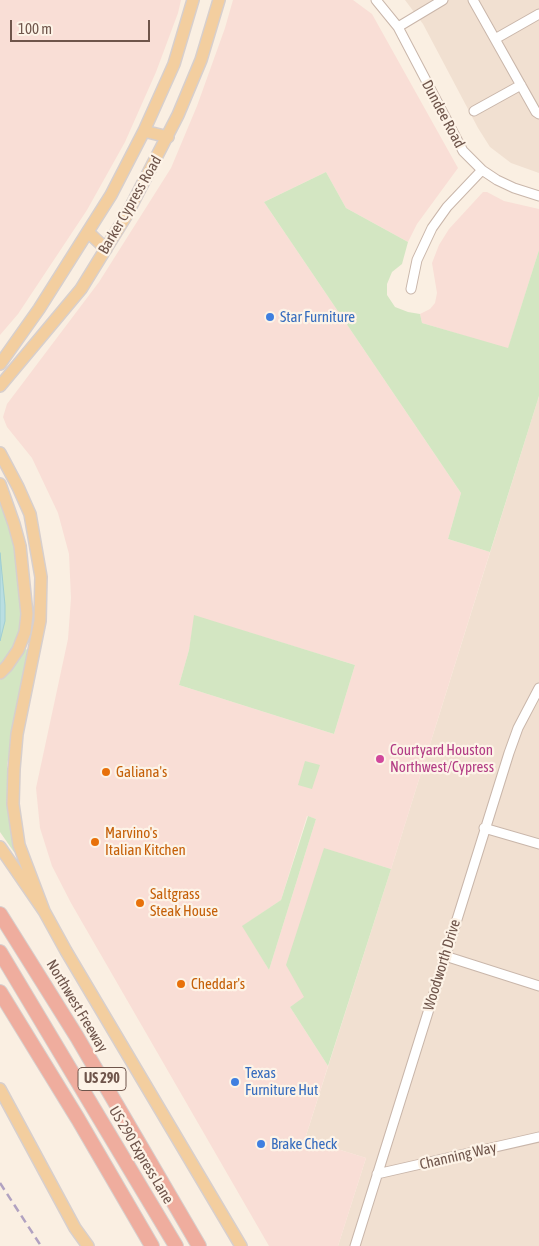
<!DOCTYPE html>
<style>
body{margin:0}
#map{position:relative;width:539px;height:1246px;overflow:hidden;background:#faefe2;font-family:"Asap Condensed",sans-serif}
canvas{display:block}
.scale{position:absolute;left:10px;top:20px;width:140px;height:22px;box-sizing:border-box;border:2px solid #6f554b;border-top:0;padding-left:6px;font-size:15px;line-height:18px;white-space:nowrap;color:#6f554b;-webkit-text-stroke:4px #fdf3e7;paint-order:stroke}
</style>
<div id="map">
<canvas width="539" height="1246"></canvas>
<div class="scale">100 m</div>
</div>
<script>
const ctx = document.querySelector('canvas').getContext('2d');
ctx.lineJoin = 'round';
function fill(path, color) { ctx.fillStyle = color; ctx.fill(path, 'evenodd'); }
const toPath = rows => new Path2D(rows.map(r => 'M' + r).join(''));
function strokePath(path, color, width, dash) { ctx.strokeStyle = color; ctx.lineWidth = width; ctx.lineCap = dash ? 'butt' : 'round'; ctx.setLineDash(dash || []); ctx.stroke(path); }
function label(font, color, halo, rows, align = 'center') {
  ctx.font = font + ' "Asap Condensed",sans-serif'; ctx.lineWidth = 4.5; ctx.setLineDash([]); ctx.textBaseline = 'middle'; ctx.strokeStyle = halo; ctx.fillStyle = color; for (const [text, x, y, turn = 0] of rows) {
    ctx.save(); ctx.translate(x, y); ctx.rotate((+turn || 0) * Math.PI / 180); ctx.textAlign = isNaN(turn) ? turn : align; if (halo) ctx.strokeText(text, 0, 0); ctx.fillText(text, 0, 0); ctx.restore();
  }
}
const residential = toPath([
 [405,0,539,0,539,173,511,163,490,147,478,128,423,24],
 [539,396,539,1246,338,1246,366,1158,305,1139,391,869]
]);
const commercial = toPath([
 [0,0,181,0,178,13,156,72,125,142,87,210,18,314,0,335],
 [233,0,353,0,372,14,458,168,417,224,408,242,346,208,326,172,264,202,461,493,448,539,490,552,391,869,324,849,304,998,290,1007,328,1066,305,1139,366,1158,338,1246,269,1246,71,903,52,866,40,828,36,788,68,639,71,598,69,554,58,513,32,458,7,427,3,417,7,404,99,282,171,168,197,106,225,28],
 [195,616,355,665,334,734,179,685,189,650],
 [307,816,316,819,269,970,243,926,281,900],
 [483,192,487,192,504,201,539,209,539,250,508,349,422,323,420,314,430,309,435,303,437,293,432,263,439,245,449,229]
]);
const green = toPath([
 [326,172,346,208,408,242,402,264,392,272,387,284,387,295,395,307,408,312,420,314,422,323,508,348,539,250,539,396,490,552,448,539,461,493,264,202],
 [0,495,14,538,21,603,21,621,18,636,13,650,0,665],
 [194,615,355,665,334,734,179,685,189,650],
 [25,649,29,650,14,722,7,766,7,790,9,814,17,851,14,852,0,832,0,680,13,667],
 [305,761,320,765,312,789,298,785],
 [308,816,316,819,269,970,242,926,281,900],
 [324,848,391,869,328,1066,290,1007,304,997,286,965]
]);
const water = toPath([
 [0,553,5,605,5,621,0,641,0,553]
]);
const minor = toPath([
 [376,0,398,27,463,151,482,170,497,180,514,188,539,196],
 [473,0,536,112,539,114],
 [398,27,443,0],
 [495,39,539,14],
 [474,111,521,85],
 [411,289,417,260,432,228,447,207,482,170],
 [484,828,539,844],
 [445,956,539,986],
 [377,1174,539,1137],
 [355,1246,509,753,518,728,539,688]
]);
const major = toPath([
 [144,131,168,137],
 [88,232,106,249],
 [0,364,39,309,111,195,144,131,174,64,193,0],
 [0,386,81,289,126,216,178,115,201,60,219,0],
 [0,453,18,487,30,514,41,577,40,621,17,734,14,769,13,804,19,845,44,911],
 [0,484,14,524,20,546,27,614,25,632,18,650,7,666,0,673],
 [0,847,44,911,66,951,241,1246],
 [0,1089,75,1228,88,1246]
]);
const highway = toPath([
 [0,914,77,1037,199,1246],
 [0,952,176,1246],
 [0,992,78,1119,152,1246]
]);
const rail = toPath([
 [0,1183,41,1246]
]);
const markers = [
 [270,317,5,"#3f7fe0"],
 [380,759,5,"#d1479c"],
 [106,772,5,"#e8710a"],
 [95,842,5,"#e8710a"],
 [140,903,5,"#e8710a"],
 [181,984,5,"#e8710a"],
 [235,1082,5,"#3f7fe0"],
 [261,1144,5,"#3f7fe0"]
];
const shields = [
 [102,1079,48]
];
const shieldNames = [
 ["US 290",102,1079]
];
const streetNames = [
 ["Dundee Road",443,114,62],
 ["Barker Cypress Road",130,205,-60],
 ["Woodworth Drive",442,965,-73],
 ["Northwest Freeway",77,1006,59],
 ["US 290 Express Lane",141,1155,59],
 ["Channing Way",458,1156,-13]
];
const shopNames = [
 ["Star Furniture",280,317],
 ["Texas",245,1073],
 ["Furniture Hut",245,1090],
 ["Brake Check",271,1144]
];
const hotelNames = [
 ["Courtyard Houston",390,750],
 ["Northwest/Cypress",390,767]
];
const foodNames = [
 ["Galiana's",116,772],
 ["Marvino's",105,833],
 ["Italian Kitchen",105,850],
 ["Saltgrass",150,894],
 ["Steak House",150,911],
 ["Cheddar's",191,984]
];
fill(residential, '#f1e0d1');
fill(commercial, '#f9ded6');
fill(green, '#d3e6c2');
fill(water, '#b9dee1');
strokePath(water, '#a0ced2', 1);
strokePath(minor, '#c9b6aa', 11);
strokePath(major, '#d7cfcd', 14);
strokePath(highway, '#d7cfcd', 16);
strokePath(minor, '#fff', 9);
strokePath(major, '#f3ce9f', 11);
strokePath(highway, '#efad9e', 14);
strokePath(rail, '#b1a2c1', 2.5, [8, 5]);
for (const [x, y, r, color] of markers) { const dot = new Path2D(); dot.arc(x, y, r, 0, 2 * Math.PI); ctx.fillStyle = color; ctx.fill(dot); strokePath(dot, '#fdf3e7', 2); }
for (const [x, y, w] of shields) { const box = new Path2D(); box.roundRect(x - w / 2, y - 11.5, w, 23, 4); ctx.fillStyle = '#fdf3e7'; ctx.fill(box); strokePath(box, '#6f554b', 1); }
label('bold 14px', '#6f554b', null, shieldNames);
label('15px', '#6f554b', '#fdf3e7', streetNames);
label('15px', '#366cbe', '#fdf3e7', shopNames, 'left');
label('15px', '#b23c85', '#fdf3e7', hotelNames, 'left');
label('15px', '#c56008', '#fdf3e7', foodNames, 'left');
</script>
